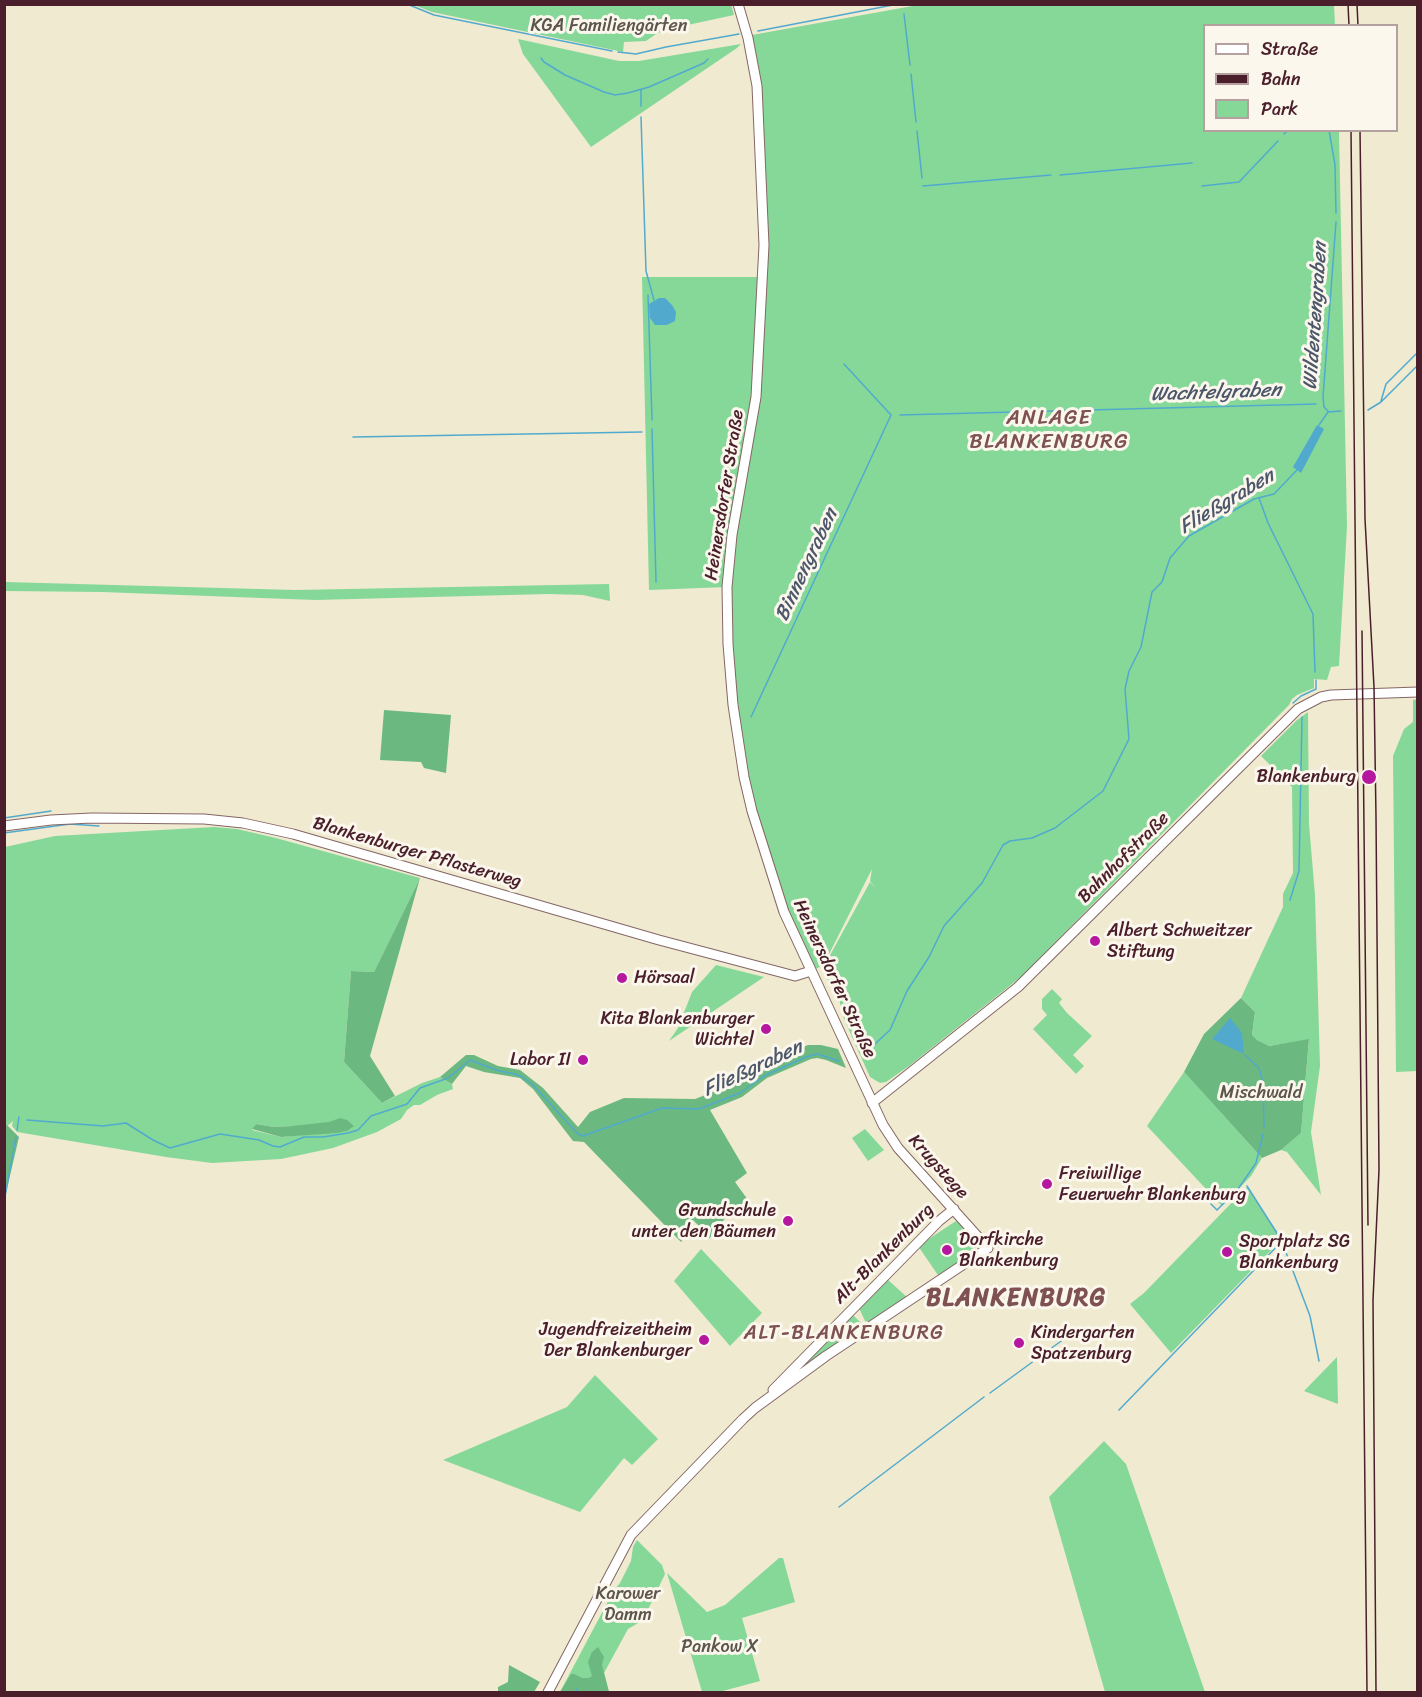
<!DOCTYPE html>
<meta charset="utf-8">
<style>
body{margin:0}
#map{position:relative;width:1422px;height:1697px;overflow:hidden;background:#f0ead0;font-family:Sriracha,sans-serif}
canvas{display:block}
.frame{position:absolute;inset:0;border:6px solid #4a1f2b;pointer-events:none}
.legend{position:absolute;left:1203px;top:24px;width:195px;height:108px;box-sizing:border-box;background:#fbf7ec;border:2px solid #b4a19f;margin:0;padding:8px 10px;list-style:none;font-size:18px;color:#4a1f2b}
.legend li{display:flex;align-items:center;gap:12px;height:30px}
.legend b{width:30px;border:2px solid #b4a19f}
</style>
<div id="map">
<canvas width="1422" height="1697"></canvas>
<div class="frame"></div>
<ul class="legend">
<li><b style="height:8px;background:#fff"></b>Straße</li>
<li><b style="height:8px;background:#4a1f2b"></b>Bahn</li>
<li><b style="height:16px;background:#86d899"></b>Park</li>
</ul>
</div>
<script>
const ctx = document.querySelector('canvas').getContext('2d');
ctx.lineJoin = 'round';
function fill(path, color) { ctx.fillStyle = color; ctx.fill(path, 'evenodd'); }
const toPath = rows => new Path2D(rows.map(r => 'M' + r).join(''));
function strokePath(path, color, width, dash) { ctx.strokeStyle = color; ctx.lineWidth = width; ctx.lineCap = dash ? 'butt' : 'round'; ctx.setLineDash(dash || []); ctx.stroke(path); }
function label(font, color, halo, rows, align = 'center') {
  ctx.font = font + ' Sriracha,sans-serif'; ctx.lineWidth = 6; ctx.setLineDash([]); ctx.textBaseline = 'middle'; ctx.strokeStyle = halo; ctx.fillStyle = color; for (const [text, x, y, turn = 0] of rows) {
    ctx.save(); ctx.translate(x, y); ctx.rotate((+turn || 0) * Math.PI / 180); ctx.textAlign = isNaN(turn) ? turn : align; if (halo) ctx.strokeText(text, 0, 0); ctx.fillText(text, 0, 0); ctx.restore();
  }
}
const green = toPath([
 [731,4,734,15,669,29,656,34,646,41,624,42,623,52,432,12,414,5],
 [918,5,1334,5,1335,25,1204,26,1204,130,1339,131,1347,526,1339,666,1331,667,1327,680,1314,679,1314,688,1297,695,1292,699,1289,705,1022,976,909,1066,886,1082,880,1083,870,1077,844,1019,839,999,822,970,870,882,876,888,870,881,872,869,826,960,822,966,811,971,784,912,738,742,727,587,649,590,642,277,763,277,759,115,748,38,752,35],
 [518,39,619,61,639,61,741,44,737,48,591,147,523,54],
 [5,582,295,590,609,584,610,601,583,595,548,594,315,600,102,592,5,591],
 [1417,699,1417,1071,1396,1072,1393,756,1404,729,1413,722,1413,700],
 [1308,712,1309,824,1315,895,1320,1066,1311,1132,1321,1195,1287,1152,1281,1150,1301,1133,1309,1040,1268,1046,1257,1040,1252,1036,1255,1012,1241,998,1283,907,1283,894,1293,873,1292,787,1261,756,1297,720],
 [214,827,237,829,276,838,420,878,374,972,351,971,344,1062,382,1103,422,1083,440,1077,452,1084,453,1089,437,1095,420,1105,414,1105,407,1110,401,1119,377,1132,333,1148,281,1159,212,1163,166,1157,17,1132,12,1126,13,1121,5,1128,5,847,55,836],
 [256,1124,274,1127,292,1126,347,1131,281,1137,252,1130],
 [716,965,764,977,669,1041,678,1028,692,992],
 [1052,989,1062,999,1059,1003,1067,1013,1092,1036,1073,1055,1084,1066,1076,1074,1033,1029,1047,1015,1042,1009,1042,999],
 [1184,1072,1262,1158,1251,1176,1222,1206,1147,1126],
 [865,1129,884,1150,868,1161,852,1138],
 [1247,1187,1282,1239,1171,1353,1130,1304,1144,1293],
 [956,1221,959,1223,976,1247,976,1252,940,1278,918,1246],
 [701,1249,762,1313,730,1346,674,1281],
 [887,1279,908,1298,870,1322,865,1321,859,1308],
 [853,1315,861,1323,861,1328,784,1385],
 [1337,1357,1338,1404,1304,1391],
 [595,1375,658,1439,632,1465,624,1458,580,1512,443,1460,567,1407],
 [1104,1441,1126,1464,1205,1692,1105,1692,1049,1497],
 [637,1540,662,1565,665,1574,643,1620,628,1629,604,1673,609,1692,560,1692,614,1590,620,1583,631,1561,633,1547],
 [779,1558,783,1558,795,1602,742,1618,760,1681,719,1692,702,1692,667,1573,707,1612,725,1605]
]);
const forest = toPath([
 [384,710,451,715,446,773,424,768,421,762,380,760],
 [420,878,370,1056,395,1096,382,1103,344,1062,351,971,374,972],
 [1241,998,1255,1012,1252,1035,1257,1040,1269,1046,1309,1039,1301,1133,1281,1150,1262,1158,1184,1072,1204,1034],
 [808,1045,821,1045,838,1049,846,1068,826,1060,817,1058,811,1059,767,1078,742,1097,710,1110,747,1173,735,1182,748,1200,730,1212,709,1239,706,1233,693,1220,681,1242,584,1142,573,1141,533,1089,520,1078,484,1072,466,1066,452,1084,440,1077,466,1055,474,1055,498,1066,520,1070,543,1088,578,1127,590,1112,624,1098,695,1099,733,1084,769,1061],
 [340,1118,347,1120,354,1126,347,1131,336,1133,281,1137,252,1129,256,1124,274,1127,292,1126,329,1122],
 [7,1125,19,1137,5,1197,4,1128],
 [598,1647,604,1657,602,1665,609,1692,560,1692,571,1674,574,1674,582,1678,589,1678,592,1676,588,1662,592,1652],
 [509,1665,540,1682,534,1692,498,1692,498,1687,508,1682]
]);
const water = toPath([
 [659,298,665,298,672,305,676,312,675,321,667,325,655,325,650,318,649,304],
 [1317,425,1324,429,1301,473,1293,467],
 [1230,1018,1242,1033,1244,1054,1212,1039]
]);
const stream = toPath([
 [407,4,434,15,612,51],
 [904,14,910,65],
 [758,31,898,4],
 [618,52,636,54,666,47,739,34],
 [541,58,544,62,565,75,604,92,615,95,628,93,649,87,704,63,708,59],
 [911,74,916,122],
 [641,90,641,106],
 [641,117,646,271,654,300],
 [1329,130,1335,165,1336,213],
 [917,131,922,178],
 [1284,134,1288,130],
 [1060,175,1192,163],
 [923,186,1051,175],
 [1202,186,1239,182,1278,141],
 [648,295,652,420],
 [1381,401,1386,384,1418,352],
 [1368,410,1381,402,1418,365],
 [1328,411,1324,407,1323,397,1336,222],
 [900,415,1316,404],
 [1319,425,1328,412,1341,411],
 [652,429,656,582],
 [353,437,642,432],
 [1259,498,1268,523,1313,614,1315,672],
 [1293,703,1301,696,1316,689,1316,680],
 [751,717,891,415,844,364],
 [4,818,51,811],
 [4,833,70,824,99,826],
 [1290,900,1299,871,1302,717],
 [863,1055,890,1030,907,991,929,957,944,926,982,883,1003,845,1010,841,1032,838,1055,828,1103,791,1129,739,1125,689,1129,671,1141,647,1152,592,1162,582,1170,558,1189,536,1254,499,1274,494,1297,470],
 [1245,1055,1259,1068,1263,1083,1264,1128],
 [27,1120,103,1126,126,1123,153,1140,170,1148,220,1134,259,1140,273,1146,280,1147,304,1137,323,1137,348,1133,358,1130,371,1116,407,1104,420,1088,448,1078,470,1060,499,1071,515,1074,522,1077,532,1084,578,1134,583,1136,662,1108,699,1109,740,1093,764,1076,806,1057,817,1054,839,1061],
 [17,1130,19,1117],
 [1238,1189,1256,1163,1263,1134],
 [4,1202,16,1137],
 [1211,1204,1217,1210,1235,1192],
 [1282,1242,1310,1316,1319,1361],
 [990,1393,1068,1336],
 [1119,1410,1282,1241,1247,1186],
 [839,1507,984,1397],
 [576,1689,578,1692]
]);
const secondary = toPath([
 [4,826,51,820,92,818,204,819,243,823,293,834,659,940,795,976,811,971],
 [872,1103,1018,987,1298,709,1321,697,1331,695,1418,692],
 [773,1390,939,1221,954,1209],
 [548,1692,631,1535,743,1419,755,1408,826,1356,988,1248,898,1148,883,1125,784,912,752,811,744,777,733,705,728,644,727,587,732,535,756,397,764,245,757,86,748,38,738,4]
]);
const tram = toPath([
 [1357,4,1358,26],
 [1360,130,1365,519,1374,687,1376,817,1379,1170,1373,1300,1376,1692],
 [1362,631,1368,1225]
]);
const rail = toPath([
 [1348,4,1349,26],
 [1351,130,1367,1692]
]);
const markers = [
 [1369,777,8,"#b5179e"],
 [1095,941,6,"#b5179e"],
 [622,978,6,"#b5179e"],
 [766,1029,6,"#b5179e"],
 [583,1060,6,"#b5179e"],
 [1047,1184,6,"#b5179e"],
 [788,1221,6,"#b5179e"],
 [947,1250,6,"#b5179e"],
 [1227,1252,6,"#b5179e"],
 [704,1340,6,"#b5179e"],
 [1019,1343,6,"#b5179e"]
];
const parkNames = [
 ["KGA Familiengärten",609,26],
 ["Mischwald",1261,1093],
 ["Karower",628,1594],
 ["Damm",628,1615],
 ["Pankow X",720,1647]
];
const streetNames = [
 ["Heinersdorfer Straße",725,495,-81],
 ["Blankenburger Pflasterweg",417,853,16],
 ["Bahnhofstraße",1124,858,-45],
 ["Heinersdorfer Straße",834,979,65],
 ["Krugstege",938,1167,48],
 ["Alt-Blankenburg",884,1254,-45]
];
const poiNames = [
 ["Blankenburg",1356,777,"right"],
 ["Albert Schweitzer",1107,931],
 ["Stiftung",1107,952],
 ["Hörsaal",634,978],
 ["Kita Blankenburger",754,1019,"right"],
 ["Wichtel",754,1040,"right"],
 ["Labor II",571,1060,"right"],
 ["Freiwillige",1059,1174],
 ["Feuerwehr Blankenburg",1059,1195],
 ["Grundschule",776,1211,"right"],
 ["unter den Bäumen",776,1232,"right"],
 ["Dorfkirche",959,1240],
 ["Blankenburg",959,1261],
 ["Sportplatz SG",1239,1242],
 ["Blankenburg",1239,1263],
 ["Jugendfreizeitheim",692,1330,"right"],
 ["Der Blankenburger",692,1351,"right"],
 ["Kindergarten",1031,1333],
 ["Spatzenburg",1031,1354]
];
const waterNames = [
 ["Wildentengraben",1316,316,-86],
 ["Wachtelgraben",1216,393,-2],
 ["Fließgraben",1227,502,-31],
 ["Binnengraben",807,565,-65],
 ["Fließgraben",753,1069,-25]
];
const neighbourhoodNames = [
 ["ALT-BLANKENBURG",844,1334]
];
const quarterNames = [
 ["ANLAGE",1049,419],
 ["BLANKENBURG",1049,443]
];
const districtNames = [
 ["BLANKENBURG",1016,1299]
];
fill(green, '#86d899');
fill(forest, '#6cb881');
fill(water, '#51aace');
strokePath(stream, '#51aace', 1.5);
strokePath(secondary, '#846665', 11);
strokePath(secondary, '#fff', 9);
strokePath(tram, '#4a1f2b', 1.5);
strokePath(rail, '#4a1f2b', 1.5);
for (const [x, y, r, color] of markers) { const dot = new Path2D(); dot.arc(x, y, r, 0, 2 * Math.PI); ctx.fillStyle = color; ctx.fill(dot); strokePath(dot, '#fbf7ec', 2); }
label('18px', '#5c564c', '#fbf7ec', parkNames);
label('18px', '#4a1f2b', '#fbf7ec', streetNames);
label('18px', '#4a1f2b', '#fbf7ec', poiNames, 'left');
label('italic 20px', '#4d576c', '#fbf7ec', waterNames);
ctx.letterSpacing = '1.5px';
label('20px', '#7f5252', '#fbf7ec', neighbourhoodNames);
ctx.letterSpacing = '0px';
ctx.letterSpacing = '1.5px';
label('21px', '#7f5252', '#fbf7ec', quarterNames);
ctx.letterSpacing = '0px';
ctx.letterSpacing = '1.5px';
label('bold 24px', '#7f5252', '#fbf7ec', districtNames);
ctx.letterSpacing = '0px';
</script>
